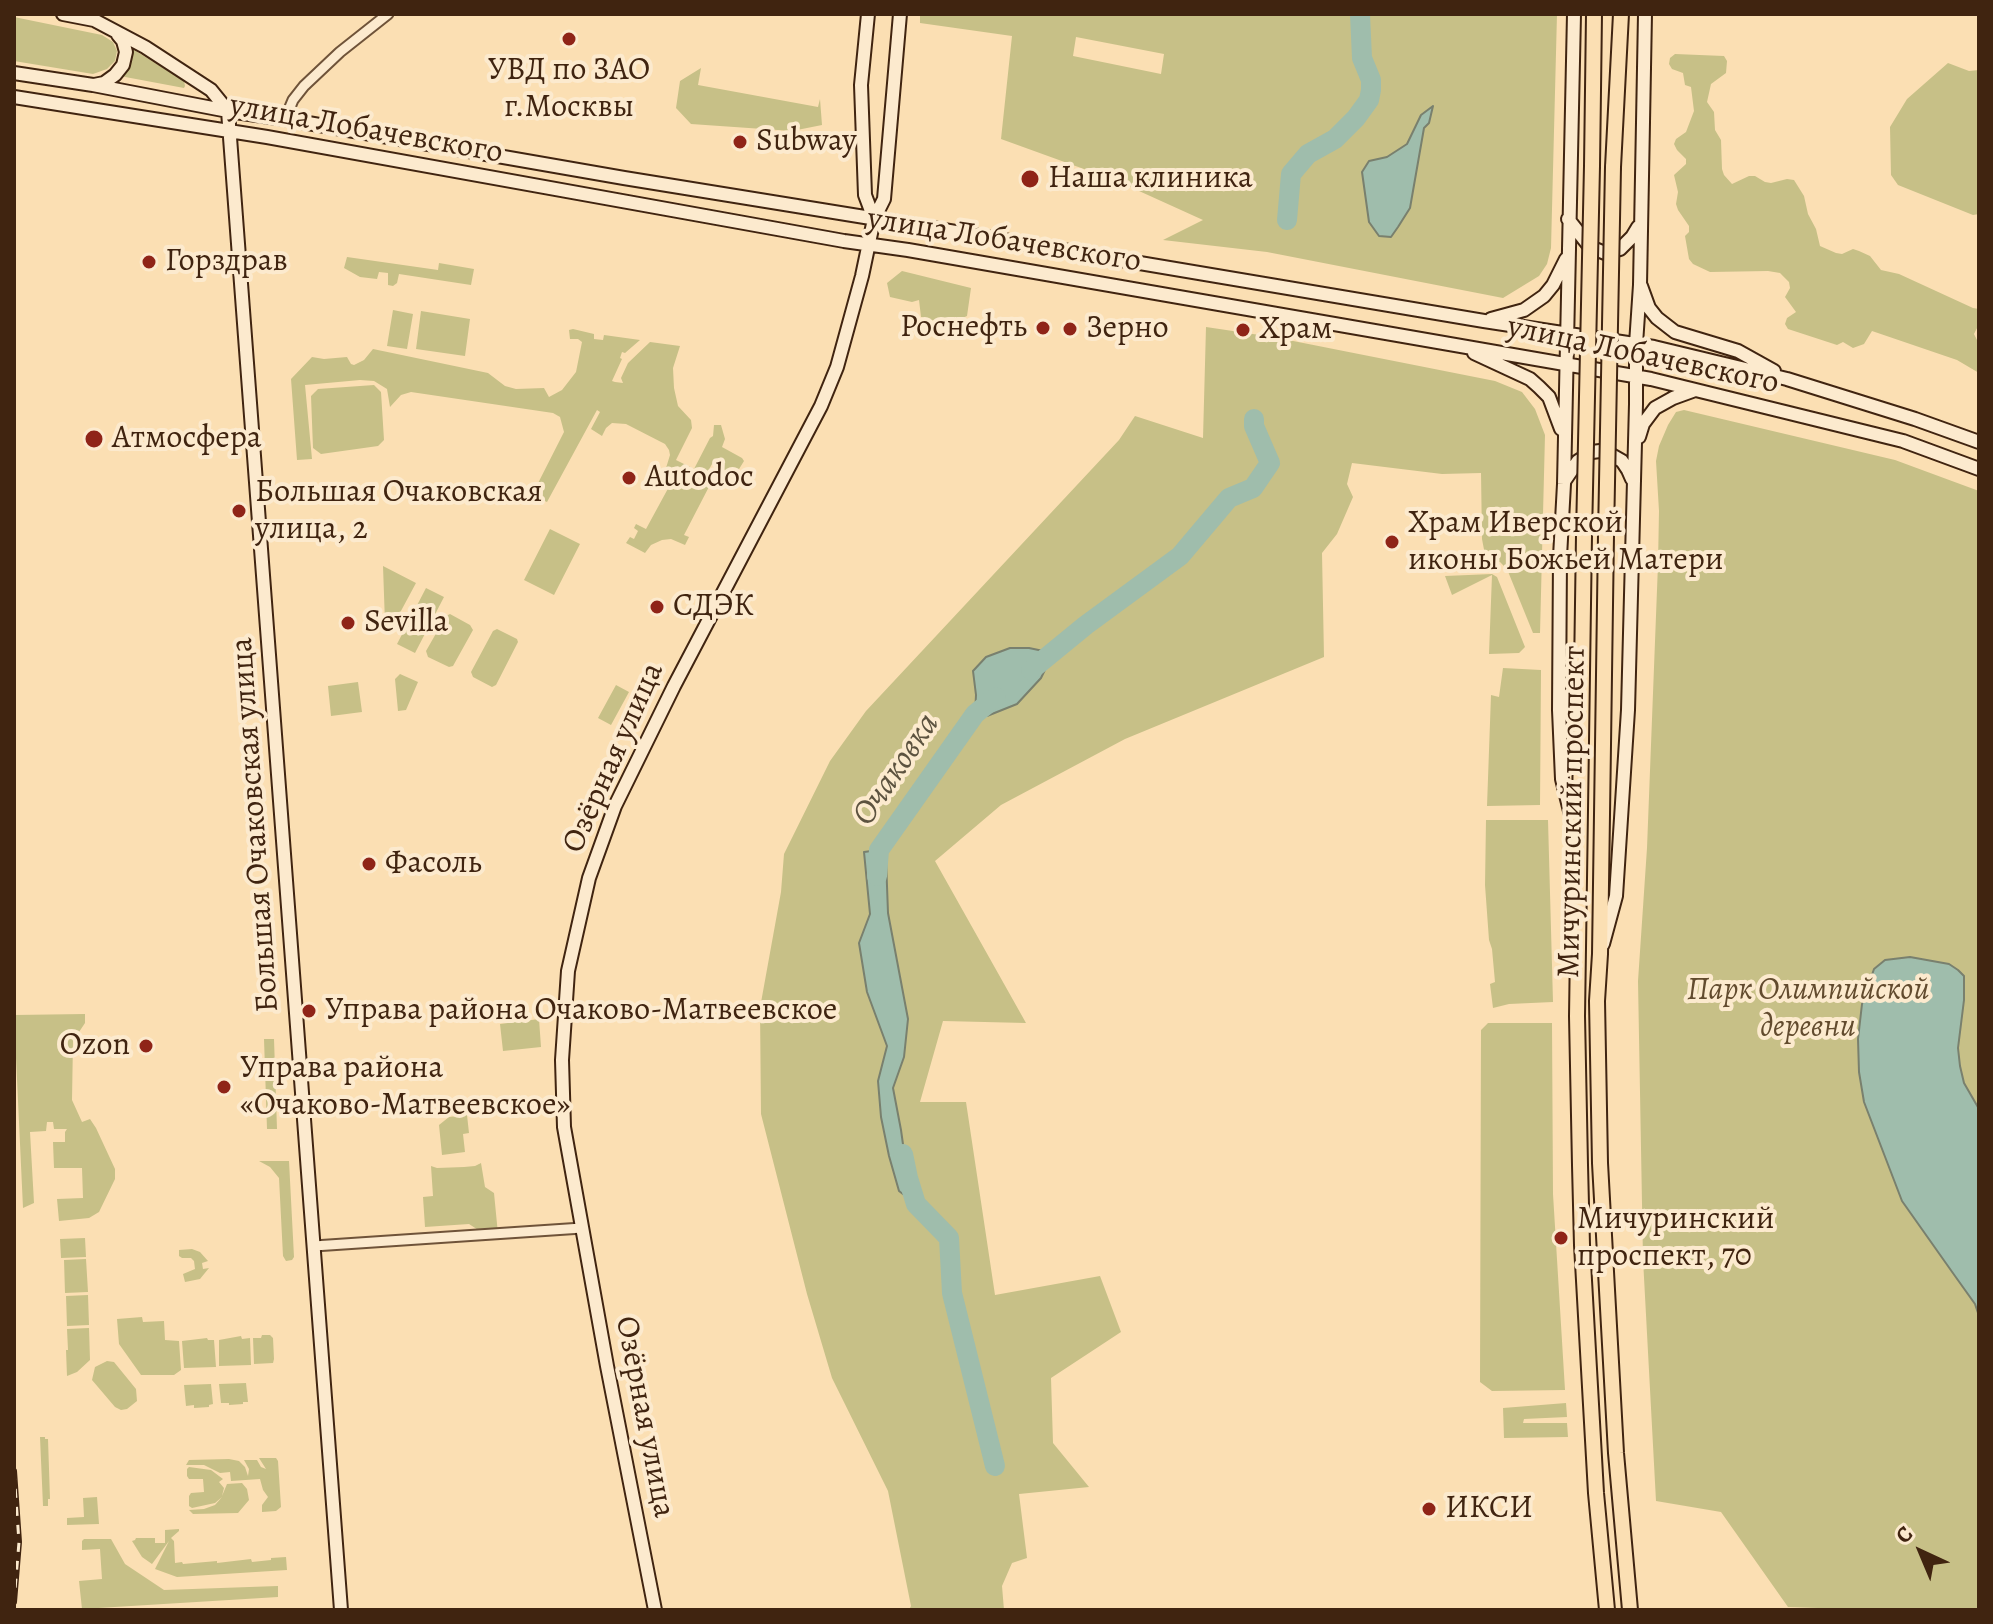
<!DOCTYPE html>
<meta charset="utf-8">
<style>
body{margin:0}
#map{position:relative;width:1993px;height:1624px;overflow:hidden;background:#fbdfb3;font-family:Alegreya,serif}
canvas{display:block}
.frame{position:absolute;inset:0;border:16px solid #402410;pointer-events:none}
.north{position:absolute;left:1881px;top:1512px;width:80px;height:80px;-webkit-text-stroke:6px #fceace;paint-order:stroke;rotate:316deg;font-size:22px;font-weight:700;line-height:32px;text-align:center;color:#402410}
.north::after{content:'';display:block;margin:auto;width:28px;height:36px;background:#402410;clip-path:polygon(50% 0,100% 100%,50% 72%,0 100%)}
</style>
<div id="map">
<canvas width="1993" height="1624"></canvas>
<div class="frame"></div>
<div class="north">С</div>
</div>
<script>
const ctx = document.querySelector('canvas').getContext('2d');
ctx.lineJoin = 'round';
function fill(path, color) { ctx.fillStyle = color; ctx.fill(path, 'evenodd'); }
const toPath = rows => new Path2D(rows.map(r => 'M' + r).join(''));
function strokePath(path, color, width, dash) { ctx.strokeStyle = color; ctx.lineWidth = width; ctx.lineCap = dash ? 'butt' : 'round'; ctx.setLineDash(dash || []); ctx.stroke(path); }
function label(font, color, halo, rows, align = 'center') {
  ctx.font = font + ' Alegreya,serif'; ctx.lineWidth = 8; ctx.setLineDash([]); ctx.textBaseline = 'middle'; ctx.strokeStyle = halo; ctx.fillStyle = color; for (const [text, x, y, turn = 0] of rows) {
    ctx.save(); ctx.translate(x, y); ctx.rotate((+turn || 0) * Math.PI / 180); ctx.textAlign = isNaN(turn) ? turn : align; if (halo) ctx.strokeText(text, 0, 0); ctx.fillText(text, 0, 0); ctx.restore();
  }
}
const green = toPath([
 [920,14,1557,14,1551,248,1547,264,1539,276,1503,298,1267,252,1163,240,1203,220,1117,181,1001,139,1012,36,920,23],
 [1076,37,1164,54,1161,74,1073,56],
 [1432,107,1424,128,1410,208,1366,196,1362,172,1369,161,1387,157,1407,144,1421,115],
 [14,17,102,35,113,42,117,51,115,61,107,69,93,74,14,61],
 [131,48,184,81,185,86,184,88,120,76],
 [1675,54,1724,56,1727,61,1726,73,1711,84,1707,102,1714,112,1715,130,1721,140,1722,169,1724,175,1732,184,1749,176,1755,176,1765,182,1771,183,1787,179,1794,180,1804,196,1808,214,1816,229,1820,246,1836,253,1842,254,1853,249,1859,251,1870,256,1881,270,1899,274,1973,308,1979,309,1979,324,1974,334,1979,344,1979,373,1957,360,1872,331,1864,344,1853,348,1843,342,1837,345,1788,329,1785,324,1787,318,1796,312,1785,297,1790,288,1789,282,1780,273,1768,271,1710,272,1693,264,1689,259,1685,236,1689,232,1689,226,1678,210,1676,204,1678,192,1674,175,1686,164,1686,159,1677,150,1674,144,1676,139,1686,132,1694,111,1691,87,1685,85,1683,73,1672,69,1669,64,1670,58],
 [1948,63,1969,71,1979,70,1979,214,1973,215,1898,185,1891,175,1890,127,1907,99],
 [701,68,698,85,818,107,820,99,822,125,792,131,691,124,676,108,680,81],
 [347,257,438,270,439,263,474,269,471,285,399,274,397,283,393,286,388,285,388,273,379,272,377,279,360,277,344,268],
 [902,271,971,288,967,316,947,325,921,317,919,300,912,302,890,297,887,283],
 [393,310,413,314,407,349,387,346],
 [421,311,470,319,465,356,416,349],
 [1206,327,1273,337,1495,381,1522,392,1535,409,1545,435,1540,633,1533,633,1507,569,1500,562,1486,560,1482,539,1481,473,1442,474,1352,463,1347,484,1353,497,1337,534,1322,553,1324,657,1125,739,1001,805,935,861,1026,1023,943,1021,920,1102,966,1102,995,1295,1100,1276,1121,1332,1051,1378,1053,1443,1089,1487,1019,1494,1027,1558,1012,1563,1002,1586,1004,1610,909,1610,911,1606,888,1491,832,1378,807,1294,761,1114,760,1008,781,892,784,854,830,761,866,711,1119,440,1135,416,1203,438],
 [573,329,594,334,594,339,603,340,604,335,640,340,625,353,622,352,620,358,622,359,612,381,615,382,623,383,621,378,628,363,650,342,680,346,673,368,674,388,678,406,691,420,692,428,676,460,694,469,710,438,713,436,714,425,721,425,725,439,722,447,742,458,744,461,736,474,733,474,712,464,706,475,713,479,684,535,689,537,685,545,671,539,662,540,651,545,645,553,626,543,630,537,634,539,638,531,634,528,636,524,646,529,671,483,660,475,664,468,666,468,670,455,669,450,665,444,626,424,612,423,606,428,602,436,591,429,600,412,597,410,547,502,532,495,564,432,560,417,553,413,411,392,401,395,390,407,387,389,374,381,360,380,305,385,312,459,297,460,291,379,312,357,324,359,347,357,351,364,354,365,364,360,373,349,488,373,505,386,516,389,544,388,549,397,562,390,576,372,582,342,578,339,570,339,569,330],
 [374,385,381,392,384,440,378,446,321,454,313,448,311,396,318,389],
 [1684,410,1895,460,1979,491,1979,1610,1878,1610,1788,1607,1721,1512,1656,1501,1643,1259,1638,981,1647,848,1658,564,1659,511,1656,461,1659,446,1668,425,1676,412],
 [550,529,580,544,554,595,524,580],
 [383,566,416,583,388,635,385,623],
 [1492,574,1497,577,1525,647,1519,653,1489,654,1492,575,1452,595,1445,576],
 [426,588,444,597,415,653,397,644],
 [450,614,470,625,473,630,453,666,449,667,428,657,426,651,446,616],
 [497,629,517,639,518,642,496,685,492,687,473,677,471,672,493,631],
 [1503,668,1541,670,1540,805,1487,806,1491,695,1499,697],
 [400,674,418,682,406,710,398,711,395,679],
 [358,682,362,712,331,716,328,686],
 [616,685,629,692,611,725,598,718],
 [1486,820,1548,820,1553,1002,1509,1004,1493,1008,1490,984,1495,982,1492,949,1489,940,1485,885],
 [85,1014,85,1023,73,1041,72,1100,82,1122,90,1119,96,1128,115,1169,115,1179,99,1212,89,1218,59,1221,57,1199,83,1198,82,1168,54,1168,53,1142,65,1142,65,1132,67,1129,54,1129,53,1122,47,1122,46,1131,30,1132,34,1203,23,1208,14,1015],
 [539,1019,541,1047,503,1051,500,1024],
 [1488,1023,1552,1023,1553,1194,1565,1390,1492,1391,1480,1382,1481,1030],
 [264,1039,274,1039,277,1129,267,1129],
 [467,1115,469,1133,463,1134,465,1152,442,1155,439,1125,449,1117],
 [259,1161,289,1161,294,1257,292,1260,286,1261,283,1256,279,1178,270,1167],
 [481,1163,485,1187,494,1193,498,1234,486,1235,469,1224,425,1227,423,1197,433,1196,431,1166,437,1168,464,1167,475,1166],
 [85,1238,86,1257,61,1258,60,1239],
 [192,1249,200,1252,208,1261,202,1263,203,1269,209,1268,200,1279,185,1282,183,1274,195,1269,194,1261,191,1258,182,1258,179,1256,179,1250],
 [86,1259,88,1292,65,1293,64,1260],
 [88,1295,89,1325,67,1326,66,1296],
 [142,1317,143,1322,164,1321,165,1340,179,1341,181,1370,174,1375,141,1375,119,1344,117,1319],
 [89,1328,90,1360,77,1372,67,1376,66,1350,68,1350,67,1329],
 [262,1335,270,1335,273,1338,274,1359,273,1363,254,1364,253,1338,261,1338],
 [241,1336,242,1339,250,1338,251,1365,219,1366,219,1340],
 [207,1338,208,1340,214,1340,216,1367,184,1368,182,1341],
 [107,1361,114,1362,136,1389,137,1401,127,1409,121,1410,115,1407,92,1380,95,1367],
 [246,1383,248,1402,243,1402,243,1404,229,1405,229,1403,221,1403,219,1384],
 [211,1384,213,1404,209,1405,209,1407,194,1408,194,1405,186,1406,184,1385],
 [1566,1403,1567,1417,1524,1419,1523,1423,1567,1423,1568,1437,1504,1438,1503,1408],
 [40,1437,45,1437,45,1439,48,1439,50,1499,48,1499,48,1506,43,1506],
 [259,1458,276,1458,278,1461,281,1507,276,1511,262,1512,262,1505,268,1497,263,1490,260,1479,231,1481,230,1472,220,1473,204,1465,186,1465,189,1460,229,1459,239,1461,245,1467,248,1476,249,1469,244,1460,257,1460,261,1467,266,1469],
 [189,1467,211,1470,223,1479,219,1482,224,1488,222,1496,227,1484,242,1483,247,1489,249,1500,238,1513,193,1514,189,1510,204,1509,215,1505,222,1497,215,1503,192,1508,189,1506,189,1496,191,1493,204,1492,203,1479,189,1479,187,1476,187,1469],
 [97,1497,99,1524,67,1525,67,1518,84,1517,83,1498],
 [179,1529,179,1531,171,1538,174,1541,175,1563,182,1562,183,1564,217,1561,217,1563,251,1559,252,1562,271,1560,271,1558,286,1557,287,1570,177,1577,155,1569,169,1541,152,1564,142,1557,132,1541,135,1540,136,1538,155,1538,155,1543,165,1543,165,1530],
 [84,1539,111,1539,125,1564,164,1590,278,1586,278,1597,82,1609,79,1581,102,1579,100,1549,82,1550,82,1541]
]);
const water = toPath([
 [1433,106,1429,123,1424,128,1410,208,1398,227,1391,237,1379,236,1369,222,1362,172,1369,161,1387,157,1407,144,1421,115,1433,106],
 [1010,648,1029,648,1053,653,1041,678,1017,704,987,716,975,714,976,695,973,671,986,657,1010,648],
 [879,850,886,859,888,913,908,1019,904,1057,893,1088,901,1130,908,1180,916,1204,899,1191,889,1156,881,1117,878,1081,887,1046,867,992,859,943,870,914,864,852,879,850],
 [1910,957,1949,964,1958,970,1964,976,1964,1000,1958,1048,1960,1066,1964,1083,1979,1109,1979,1316,1975,1304,1955,1276,1902,1201,1864,1102,1859,1072,1858,1039,1862,1004,1874,969,1885,960,1910,957]
]);
const river = toPath([
 [1287,220,1291,174,1308,154,1335,139,1356,118,1369,100,1371,90,1371,80,1362,58,1360,14],
 [1031,670,1086,625,1180,556,1229,498,1253,488,1270,463,1254,426,1254,419],
 [877,876,879,850,975,714,996,697],
 [903,1154,908,1178,916,1204,949,1238,952,1293,995,1466]
]);
const street = toPath([
 [285,119,293,100,304,86,340,52,388,14],
 [314,1246,582,1228]
]);
const secondary = toPath([
 [63,14,94,20,145,47,211,90,228,111,341,1610],
 [868,14,861,85,865,195,874,219],
 [1574,14,1564,484,1560,557,1559,710,1562,779,1577,839],
 [14,73,93,85,228,111,285,119,624,178,914,225,1484,321,1654,347,1787,379,1915,419,1979,442],
 [94,85,104,83,115,75,123,65,126,52,123,41,118,35],
 [14,97,267,137,844,241,908,250,1651,379,1903,441,1979,469],
 [1568,219,1590,247,1605,253,1620,249,1632,237,1638,227],
 [1641,286,1649,308,1657,318,1675,332,1738,351,1774,371],
 [1491,319,1524,310,1544,296,1553,285,1566,259],
 [1474,353,1530,379,1539,387,1549,397,1561,429],
 [1639,437,1643,424,1655,408,1673,398,1695,390],
 [1565,480,1578,461,1592,452,1600,451,1608,453,1622,461,1628,470,1632,479],
 [1603,944,1616,896,1628,710,1636,404,1636,344,1640,285,1645,14],
 [655,1610,607,1366,564,1127,562,1060,568,971,589,878,615,806,674,686,821,406,837,367,862,276,874,219,884,199,900,14]
]);
const primary = toPath([
 [1592,166,1594,14],
 [1613,167,1621,14],
 [1584,535,1577,1016,1580,1165,1582,1245,1596,1493,1607,1610],
 [1606,535,1600,954,1597,1001,1600,1163,1616,1453,1630,1610]
]);
const rail = toPath([
 [14,1471,19,1542,14,1602]
]);
const primaryBridge = toPath([
 [1584,535,1592,166],
 [1606,535,1613,167]
]);
const markers = [
 [569,39,8,"#8f2418"],
 [740,142,8,"#8f2418"],
 [1030,179,10,"#8f2418"],
 [149,262,8,"#8f2418"],
 [1043,328,8,"#8f2418"],
 [1070,329,8,"#8f2418"],
 [1243,330,8,"#8f2418"],
 [94,439,10,"#8f2418"],
 [629,478,8,"#8f2418"],
 [239,511,8,"#8f2418"],
 [1392,542,8,"#8f2418"],
 [657,607,8,"#8f2418"],
 [348,623,8,"#8f2418"],
 [369,864,8,"#8f2418"],
 [309,1011,8,"#8f2418"],
 [146,1046,8,"#8f2418"],
 [224,1087,8,"#8f2418"],
 [1561,1238,8,"#8f2418"],
 [1429,1509,8,"#8f2418"]
];
const poiNames = [
 ["УВД по ЗАО",569,71,"center"],
 ["г.Москвы",569,108,"center"],
 ["Subway",756,142],
 ["Наша клиника",1048,179],
 ["Горздрав",165,262],
 ["Роснефть",1027,328,"right"],
 ["Зерно",1086,329],
 ["Храм",1259,330],
 ["Атмосфера",112,439],
 ["Autodoc",645,478],
 ["Большая Очаковская",255,493],
 ["улица, 2",255,530],
 ["Храм Иверской",1408,524],
 ["иконы Божьей Матери",1408,561],
 ["СДЭК",673,607],
 ["Sevilla",364,623],
 ["Фасоль",385,864],
 ["Управа района Очаково-Матвеевское",325,1011],
 ["Ozon",130,1046,"right"],
 ["Управа района",240,1069],
 ["«Очаково-Матвеевское»",240,1106],
 ["Мичуринский",1577,1220],
 ["проспект, 70",1577,1257],
 ["ИКСИ",1445,1509]
];
const streetNames = [
 ["улица Лобачевского",366,130,10],
 ["улица Лобачевского",1004,241,9],
 ["улица Лобачевского",1643,356,12],
 ["Озёрная улица",614,758,-66],
 ["Мичуринский проспект",1573,812,-89],
 ["Большая Очаковская улица",256,825,-94],
 ["Озёрная улица",644,1417,79]
];
const parkNames = [
 ["Парк Олимпийской",1808,991],
 ["деревни",1808,1028]
];
const waterNames = [
 ["Очаковка",897,770,-56]
];
fill(green, '#c7c087');
fill(water, '#9fbdac');
strokePath(water, '#79806e', 2);
strokePath(river, '#9fbdac', 20);
strokePath(street, '#6f5339', 13);
strokePath(secondary, '#402410', 16);
strokePath(primary, '#402410', 18);
strokePath(street, '#fceace', 9);
strokePath(secondary, '#fceace', 12);
strokePath(primary, '#fbdfb3', 14);
strokePath(rail, '#402410', 6);
strokePath(rail, '#fceace', 3, [9]);
strokePath(primaryBridge, '#402410', 18, []);
strokePath(primaryBridge, '#fbdfb3', 14);
for (const [x, y, r, color] of markers) { const dot = new Path2D(); dot.arc(x, y, r, 0, 2 * Math.PI); ctx.fillStyle = color; ctx.fill(dot); strokePath(dot, '#fceace', 3); }
label('32px', '#402410', '#fceace', poiNames, 'left');
label('32px', '#402410', '#fceace', streetNames);
label('italic 32px', '#624b2e', '#fceace', parkNames);
label('italic 34px', '#5c523f', '#fceace', waterNames);
</script>
